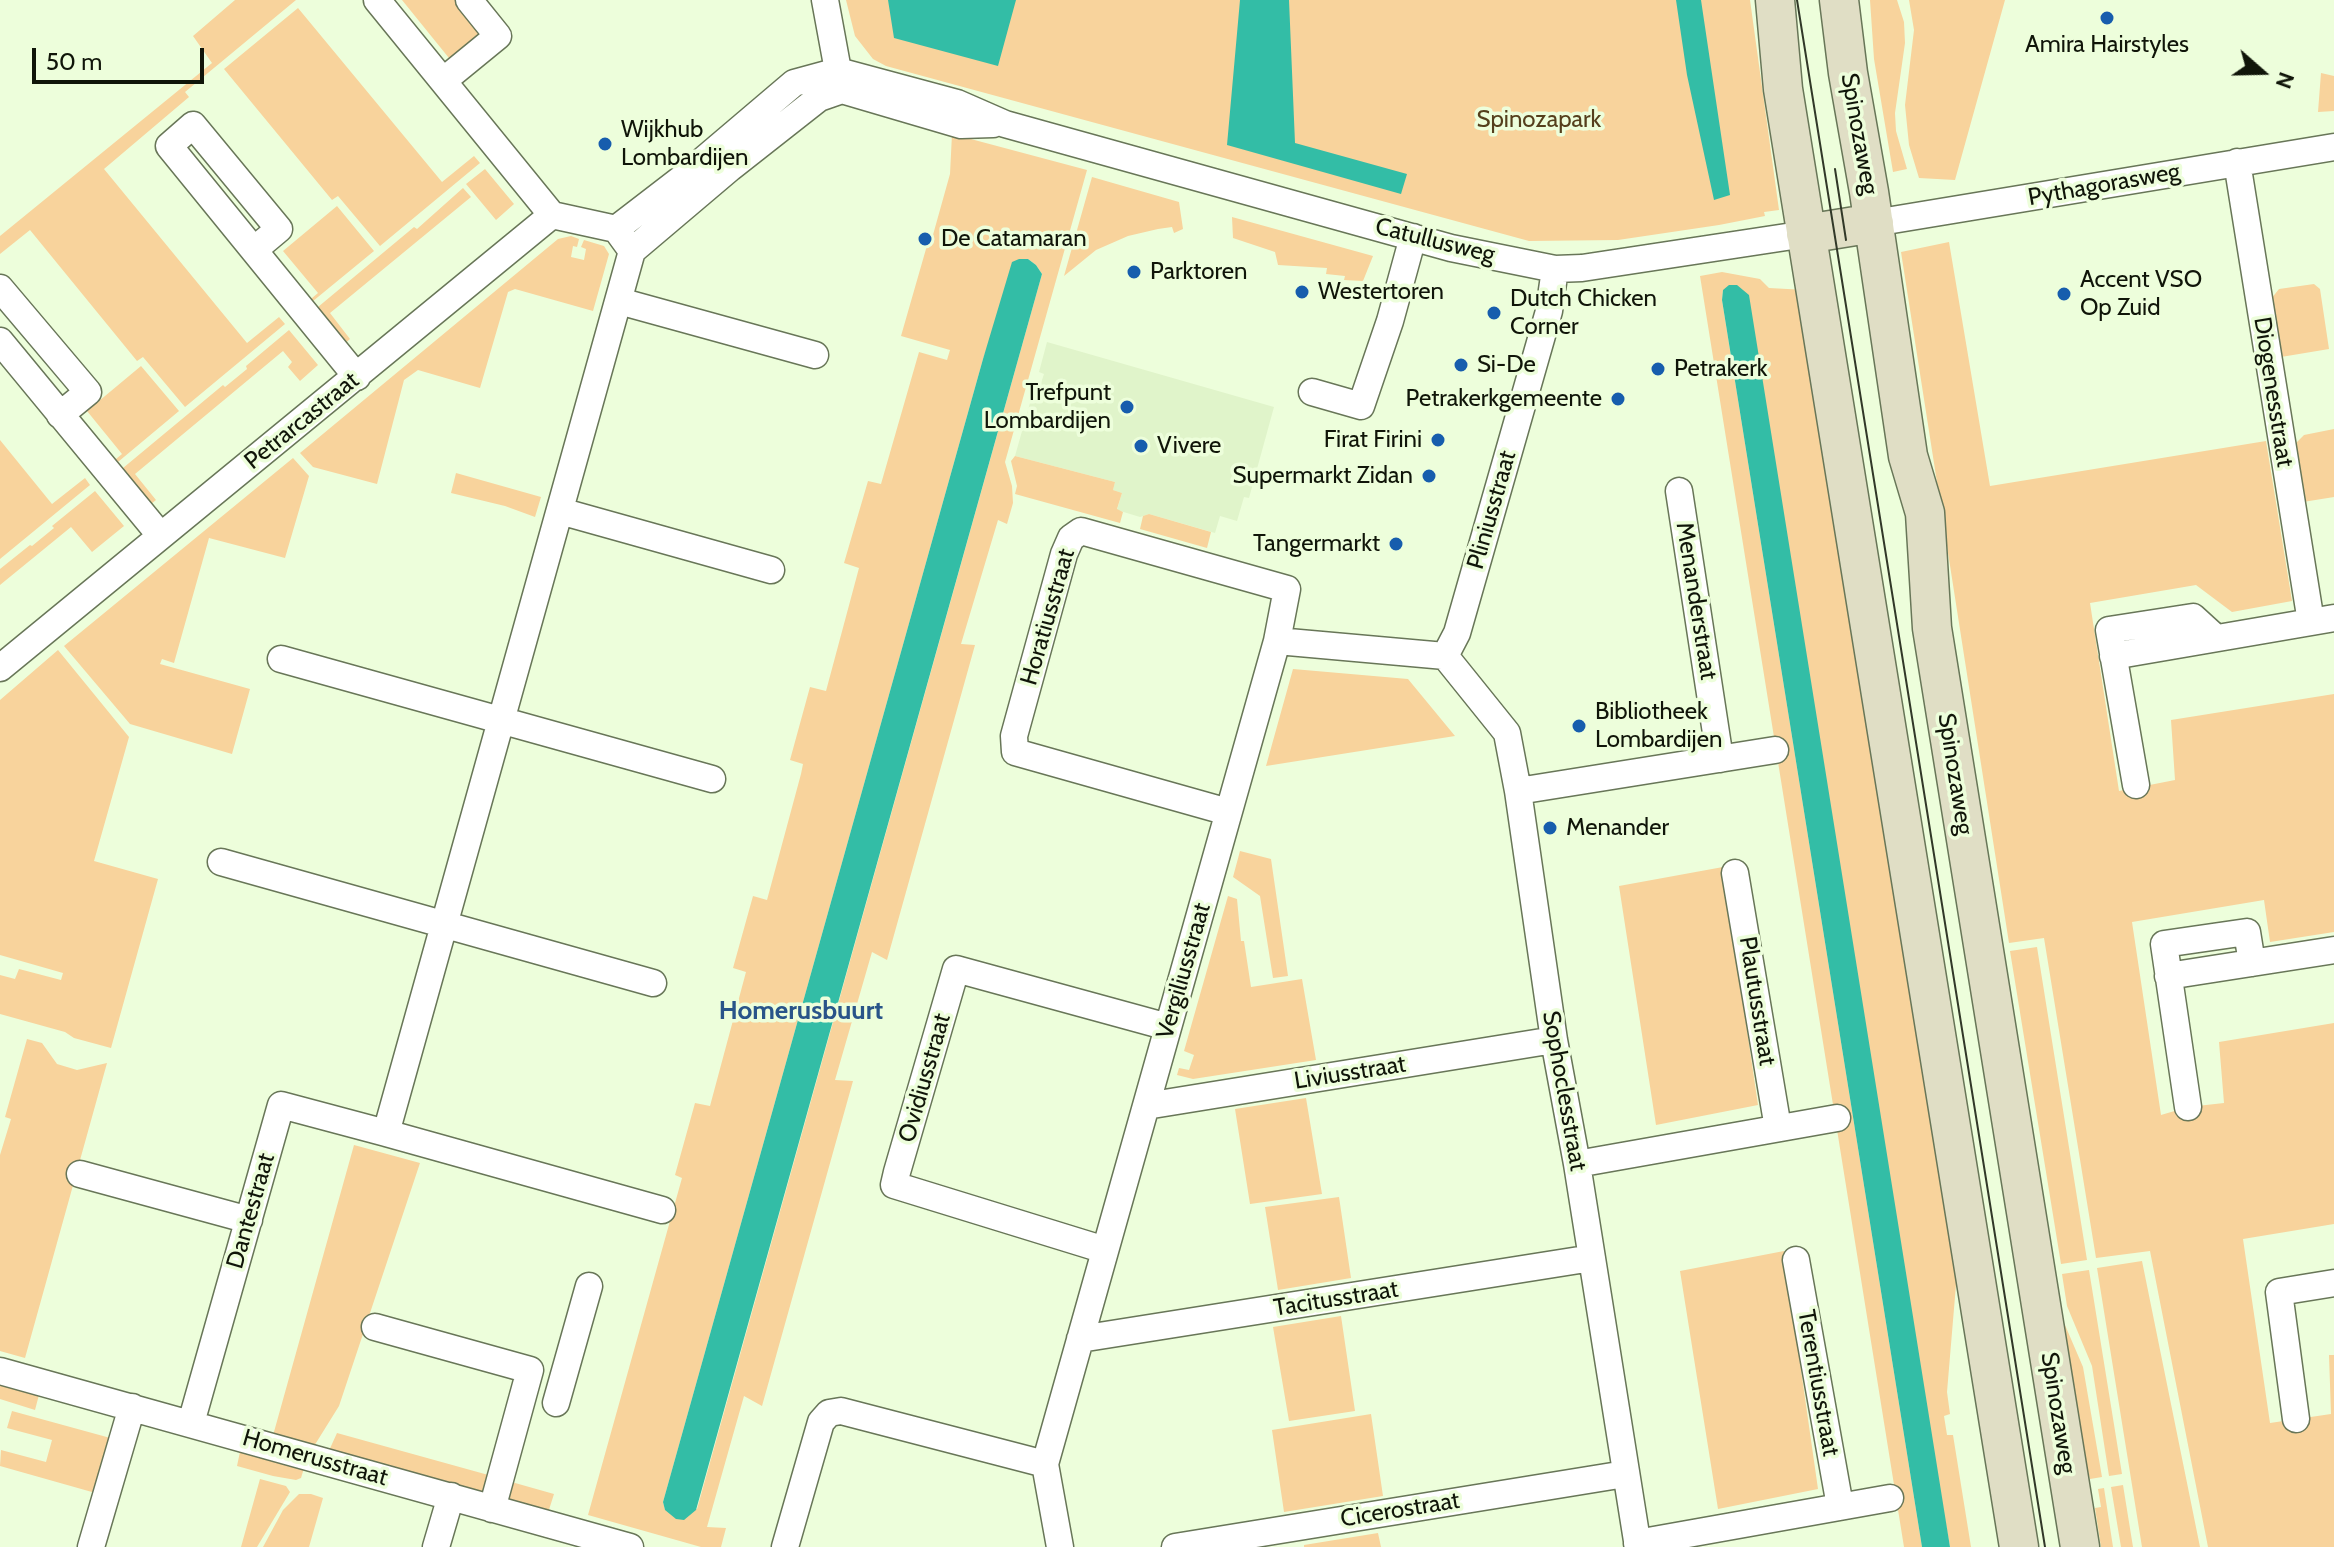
<!DOCTYPE html>
<style>
body{margin:0}
#map{position:relative;width:2334px;height:1547px;overflow:hidden;background:#edfedb;font-family:Cabin,sans-serif}
canvas{display:block}
.north{position:absolute;left:2222px;top:32px;width:80px;height:80px;-webkit-text-stroke:6px #edfedb;paint-order:stroke;rotate:110deg;font-size:22px;font-weight:700;line-height:32px;text-align:center;color:#101509}
.north::after{content:'';display:block;margin:auto;width:28px;height:36px;background:#101509;clip-path:polygon(50% 0,100% 100%,50% 72%,0 100%)}
.scale{position:absolute;left:32px;top:48px;width:172px;height:36px;box-sizing:border-box;border:4px solid #101509;border-top:0;padding-left:10px;font-size:24px;line-height:28px;white-space:nowrap;color:#101509;-webkit-text-stroke:6px #edfedb;paint-order:stroke}
</style>
<div id="map">
<canvas width="2334" height="1547"></canvas>
<div class="north">N</div>
<div class="scale">50 m</div>
</div>
<script>
const ctx = document.querySelector('canvas').getContext('2d');
ctx.lineJoin = 'round';
function fill(path, color) { ctx.fillStyle = color; ctx.fill(path, 'evenodd'); }
const toPath = rows => new Path2D(rows.map(r => 'M' + r).join(''));
function strokePath(path, color, width, dash) { ctx.strokeStyle = color; ctx.lineWidth = width; ctx.lineCap = dash ? 'butt' : 'round'; ctx.setLineDash(dash || []); ctx.stroke(path); }
function label(font, color, halo, rows, align = 'center') {
  ctx.font = font + ' Cabin,sans-serif'; ctx.lineWidth = 7; ctx.setLineDash([]); ctx.textBaseline = 'middle'; ctx.strokeStyle = halo; ctx.fillStyle = color; for (const [text, x, y, turn = 0] of rows) {
    ctx.save(); ctx.translate(x, y); ctx.rotate((+turn || 0) * Math.PI / 180); ctx.textAlign = isNaN(turn) ? turn : align; if (halo) ctx.strokeText(text, 0, 0); ctx.fillText(text, 0, 0); ctx.restore();
  }
}
const built = toPath([
 [1047,342,1274,407,1249,498,1244,497,1237,521,1220,516,1215,533,1149,514,1140,517,1117,510,1122,493,1113,490,1115,482,1015,456,1035,385,1040,386,1044,374,1039,372]
]);
const green = toPath([
 [235,0,296,0,185,92,189,97,104,169,247,343,279,317,285,324,185,407,143,357,137,361,30,230,0,254,0,236,212,63,193,36],
 [402,0,461,0,482,38,453,63],
 [846,0,1750,0,1779,210,1764,212,1765,216,1719,225,1618,240,1529,241,886,66,873,59,855,36],
 [1870,0,1897,0,1904,22,1905,43,1895,113,1896,131,1907,169,1893,172,1874,59],
 [1909,0,2005,0,1955,180,1919,178,1909,145,1905,105,1914,30],
 [298,8,442,182,474,156,480,163,380,246,338,196,332,200,224,69],
 [2321,73,2334,76,2334,111,2318,112],
 [952,134,1087,170,1005,462,1012,486,1013,503,1007,524,998,520,961,644,975,645,887,960,872,952,835,1080,853,1081,762,1406,744,1396,707,1527,726,1528,721,1547,701,1547,588,1515,682,1178,675,1175,695,1103,710,1106,746,972,733,968,753,896,767,900,801,774,803,764,790,760,810,687,826,691,859,568,844,563,868,481,881,484,919,352,947,360,950,350,901,336,928,242,931,242,950,174],
 [1019,259,1028,259,1036,265,1042,274,697,1509,665,1510,663,1502,983,359],
 [485,169,514,204,496,220,466,184],
 [1092,177,1179,202,1183,229,1174,233,1172,227,1158,229,1128,236,1096,250,1064,276],
 [463,188,471,197,330,313,350,339,341,347,312,312,414,227,417,229],
 [337,206,374,251,307,306,305,304,318,293,283,251],
 [1232,217,1373,256,1363,281,1344,280,1345,276,1326,274,1327,268,1278,265,1275,252,1233,238],
 [571,236,579,239,577,247,573,246,571,257,584,260,586,249,581,247,584,240,604,246,609,254,593,311,515,289,508,292,480,388,418,370,404,380,377,484,313,467,300,453,558,239],
 [1949,242,1990,486,2266,441,2292,601,2232,612,2196,585,2090,603,2119,791,2175,780,2171,720,2334,694,2334,932,2270,942,2264,900,2132,922,2161,1115,2188,1107,2224,1103,2219,1042,2334,1023,2334,1224,2243,1239,2270,1423,2331,1414,2329,1355,2334,1355,2334,1547,2208,1547,2150,1251,2096,1258,2044,938,2009,943,1901,252],
 [1722,272,1760,279,1769,288,1806,290,1959,1249,1947,1392,1950,1414,1944,1416,1947,1435,1953,1435,1971,1547,1950,1547,1723,290,1722,300,1922,1547,1904,1547,1700,276],
 [2314,284,2320,289,2329,349,2281,357,2271,299,2279,289],
 [289,330,318,365,300,381,288,367,292,362,283,351,135,474,156,500,146,508,117,473,223,385,225,387,247,369,246,366],
 [141,366,179,411,112,467,110,464,122,454,87,411],
 [2334,429,2334,497,2303,502,2295,444,2304,435],
 [0,440,52,504,85,478,90,485,0,559],
 [1015,456,1115,482,1113,490,1122,493,1117,509,1123,512,1120,523,1015,494,1017,486,1011,461],
 [293,458,309,476,285,558,209,538,174,663,162,659,160,664,250,689,232,754,130,724,64,646],
 [456,473,541,497,535,517,505,506,451,493],
 [95,491,124,526,92,552,71,527,0,585,0,569,30,545,32,546,54,528,52,526],
 [1149,514,1211,532,1207,548,1140,529,1143,516],
 [58,650,129,737,94,861,158,879,111,1048,74,1038,65,1032,0,1014,0,975,15,979,19,969,61,980,63,973,0,955,0,700],
 [1293,669,1408,679,1455,736,1266,766],
 [1240,851,1271,859,1288,976,1273,978,1260,896,1233,877],
 [1723,867,1758,1105,1656,1125,1619,886],
 [1228,896,1237,899,1241,941,1244,941,1251,987,1302,979,1316,1060,1193,1079,1177,1075,1179,1068,1189,1070,1194,1055,1184,1051],
 [2037,947,2087,1260,2061,1264,2010,951],
 [27,1039,42,1043,57,1064,77,1070,107,1063,25,1358,0,1351,0,1155,11,1119,5,1117],
 [1306,1098,1322,1194,1250,1204,1235,1109],
 [354,1145,420,1163,339,1406,311,1451,272,1439],
 [1339,1197,1351,1278,1278,1290,1265,1207],
 [1784,1251,1818,1489,1718,1509,1680,1271],
 [2142,1261,2200,1547,2142,1547,2097,1268],
 [2089,1270,2122,1474,2109,1476,2092,1366,2067,1306,2062,1274],
 [1341,1316,1355,1411,1289,1421,1273,1327],
 [2062,1318,2083,1367,2102,1477,2090,1479,2088,1471,2080,1473],
 [0,1380,40,1391,35,1410,0,1399],
 [12,1411,114,1439,99,1494,0,1466,1,1450,46,1462,52,1440,7,1428],
 [1371,1414,1383,1496,1284,1512,1272,1430],
 [337,1433,492,1476,486,1498,327,1455],
 [241,1447,305,1465,301,1478,296,1480,273,1476,237,1466],
 [260,1479,286,1486,290,1492,257,1547,241,1547],
 [508,1481,554,1494,547,1516,502,1503],
 [2123,1485,2133,1547,2121,1547,2111,1487],
 [2104,1488,2113,1547,2101,1547,2095,1508,2101,1507,2098,1489],
 [299,1494,311,1494,323,1498,309,1547,263,1547,283,1510],
 [1378,1533,1381,1547,1304,1547,1304,1545]
]);
const water = toPath([
 [888,0,1016,0,998,66,894,38],
 [1240,0,1289,0,1295,143,1407,174,1401,194,1227,145],
 [1676,0,1701,0,1730,195,1714,200,1687,75],
 [1019,259,1028,259,1036,265,1042,274,696,1510,684,1520,676,1519,665,1510,663,1502,983,359,1012,262],
 [1729,285,1737,285,1749,295,1950,1547,1922,1547,1722,300,1723,290]
]);
const street = toPath([
 [377,0,552,215],
 [825,0,841,87],
 [838,71,957,103,1005,124,1451,248,1555,269,1582,268,1806,234],
 [443,81,498,36,469,0],
 [842,90,961,125,993,124],
 [2237,162,2311,622],
 [1874,223,2334,147],
 [616,229,681,179,794,83,838,71],
 [254,250,279,229,193,125,169,146,357,377],
 [632,251,730,168,819,98,842,90],
 [0,288,88,392,60,415],
 [619,301,815,355],
 [0,341,160,535],
 [1312,392,1361,406,1390,321,1413,237],
 [1679,491,1720,759],
 [560,511,771,570],
 [1277,641,1445,656],
 [1445,656,1507,733,1518,791,1554,1040,1577,1164,1638,1547],
 [1445,656,1457,633,1549,311,1555,269],
 [2113,656,2334,618],
 [281,659,712,779],
 [0,668,552,215,616,229],
 [2136,785,2109,630,2193,617,2216,638],
 [1518,791,1775,750],
 [221,862,653,983],
 [1735,873,1778,1128],
 [2168,976,2334,950],
 [1146,1106,1554,1040],
 [2188,1107,2164,944,2247,932,2252,963],
 [386,1133,662,1210],
 [1577,1164,1837,1118],
 [80,1174,249,1220],
 [1105,1250,894,1185,897,1172,956,969,1168,1027],
 [1796,1260,1840,1506],
 [375,1327,530,1370,492,1509],
 [1080,1339,1592,1258],
 [0,1371,630,1547],
 [556,1403,589,1286],
 [2296,1419,2279,1292,2334,1283],
 [191,1423,281,1105,386,1133,632,251,616,229],
 [1637,1543,1890,1498],
 [91,1547,132,1407],
 [436,1547,451,1496],
 [785,1547,821,1422,829,1413,841,1411,1045,1464],
 [1060,1547,1045,1464,1277,641,1287,589,1081,531,1071,538,1064,554,1014,736,1015,752,1228,812],
 [1175,1547,1625,1474]
]);
const secondary = toPath([
 [1775,0,1783,89,2019,1547],
 [1839,0,1848,73,1869,192,1908,456,1925,513,1932,628,2080,1547],
 [1806,234,1874,223]
]);
const tram = toPath([
 [1797,0,2045,1547],
 [1835,169,1846,240]
]);
const markers = [
 [2107,18,8,"#175dad"],
 [605,144,8,"#175dad"],
 [925,239,8,"#175dad"],
 [1134,272,8,"#175dad"],
 [1302,292,8,"#175dad"],
 [2064,294,8,"#175dad"],
 [1494,313,8,"#175dad"],
 [1461,365,8,"#175dad"],
 [1658,369,8,"#175dad"],
 [1618,399,8,"#175dad"],
 [1127,407,8,"#175dad"],
 [1438,440,8,"#175dad"],
 [1141,446,8,"#175dad"],
 [1429,476,8,"#175dad"],
 [1396,544,8,"#175dad"],
 [1579,726,8,"#175dad"],
 [1550,828,8,"#175dad"]
];
const poiNames = [
 ["Amira Hairstyles",2107,45,"center"],
 ["Wijkhub",621,130],
 ["Lombardijen",621,158],
 ["De Catamaran",941,239],
 ["Parktoren",1150,272],
 ["Accent VSO",2080,280],
 ["Op Zuid",2080,308],
 ["Westertoren",1318,292],
 ["Dutch Chicken",1510,299],
 ["Corner",1510,327],
 ["Si-De",1477,365],
 ["Petrakerk",1674,369],
 ["Trefpunt",1111,393,"right"],
 ["Lombardijen",1111,421,"right"],
 ["Petrakerkgemeente",1602,399,"right"],
 ["Firat Firini",1422,440,"right"],
 ["Vivere",1157,446],
 ["Supermarkt Zidan",1413,476,"right"],
 ["Tangermarkt",1380,544,"right"],
 ["Bibliotheek",1595,712],
 ["Lombardijen",1595,740],
 ["Menander",1566,828]
];
const parkNames = [
 ["Spinozapark",1539,120]
];
const streetNames = [
 ["Spinozaweg",1859,134,80],
 ["Pythagorasweg",2104,185,-10],
 ["Catullusweg",1435,241,14],
 ["Diogenesstraat",2273,392,81],
 ["Petrarcastraat",302,421,-39],
 ["Pliniusstraat",1492,510,-74],
 ["Menanderstraat",1696,601,81],
 ["Horatiusstraat",1048,617,-74],
 ["Spinozaweg",1955,774,81],
 ["Vergiliusstraat",1184,971,-74],
 ["Plautusstraat",1757,1001,81],
 ["Liviusstraat",1350,1073,-9],
 ["Ovidiusstraat",925,1078,-74],
 ["Sophoclesstraat",1564,1091,80],
 ["Dantestraat",251,1211,-74],
 ["Tacitusstraat",1336,1299,-9],
 ["Terentiusstraat",1818,1383,80],
 ["Spinozaweg",2058,1413,81],
 ["Homerusstraat",315,1458,16],
 ["Cicerostraat",1400,1510,-9]
];
const neighbourhoodNames = [
 ["Homerusbuurt",801,1011]
];
fill(built, '#e0f4ca');
fill(green, '#f8d39c');
fill(water, '#33bda6');
strokePath(street, '#687658', 29);
strokePath(secondary, '#687658', 41);
strokePath(street, '#fff', 26);
strokePath(secondary, '#e0dec5', 38);
strokePath(tram, '#313828', 2);
for (const [x, y, r, color] of markers) { const dot = new Path2D(); dot.arc(x, y, r, 0, 2 * Math.PI); ctx.fillStyle = color; ctx.fill(dot); strokePath(dot, '#edfedb', 3); }
label('24px', '#101509', '#edfedb', poiNames, 'left');
label('24px', '#553f1c', '#edfedb', parkNames);
label('24px', '#101509', '#edfedb', streetNames);
label('bold 26px', '#295489', '#edfedb', neighbourhoodNames);
</script>
